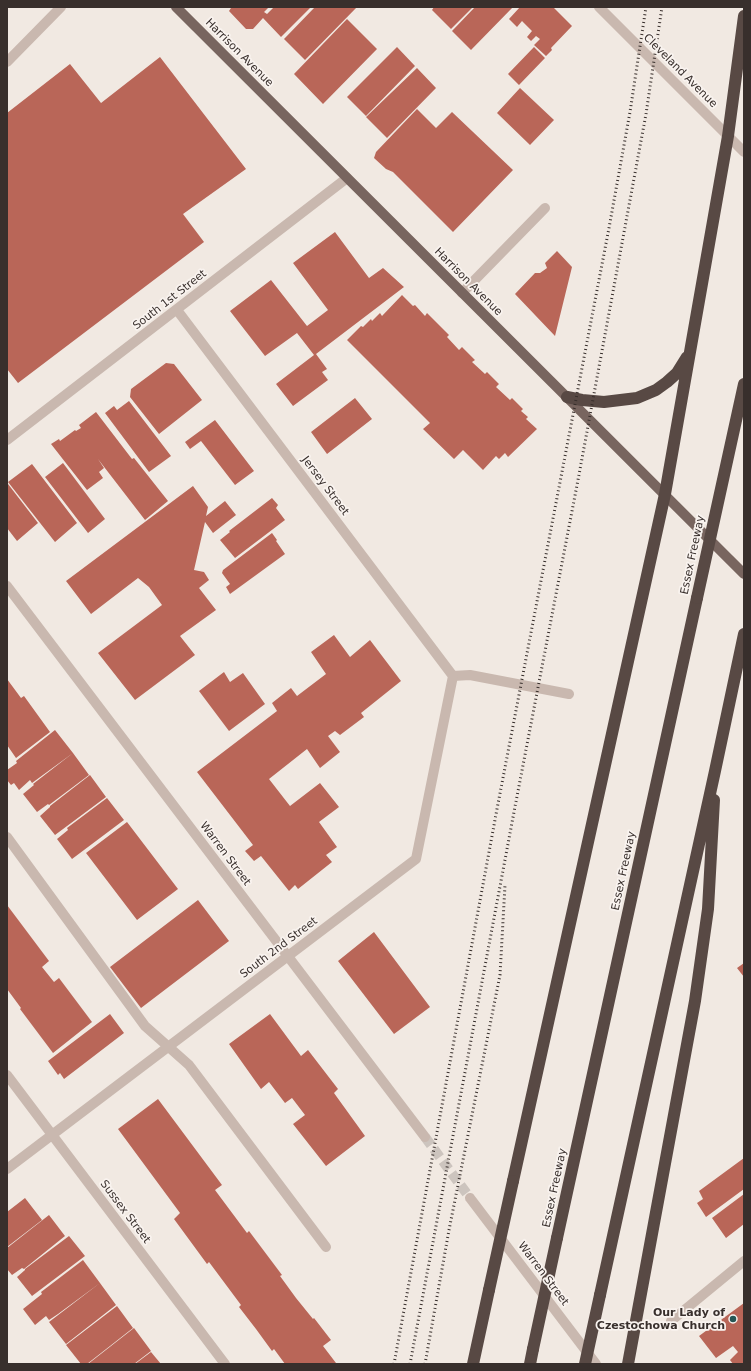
<!DOCTYPE html>
<style>
body{margin:0}
#map{position:relative;width:751px;height:1371px;overflow:hidden;background:#f1e9e2;font-family:"DejaVu Sans",sans-serif}
canvas{display:block}
.frame{position:absolute;inset:0;border:8px solid #382f2c;pointer-events:none}
</style>
<div id="map">
<canvas width="751" height="1371"></canvas>
<div class="frame"></div>
</div>
<script>
const ctx = document.querySelector('canvas').getContext('2d');
ctx.lineJoin = 'round';
function fill(path, color) { ctx.fillStyle = color; ctx.fill(path, 'evenodd'); }
const toPath = rows => new Path2D(rows.map(r => 'M' + r).join(''));
function strokePath(path, color, width, dash) { ctx.strokeStyle = color; ctx.lineWidth = width; ctx.lineCap = dash ? 'butt' : 'round'; ctx.setLineDash(dash || []); ctx.stroke(path); }
function label(font, color, halo, rows, align = 'center') {
  ctx.font = font + ' "DejaVu Sans",sans-serif'; ctx.lineWidth = 3.5; ctx.setLineDash([]); ctx.textBaseline = 'middle'; ctx.strokeStyle = halo; ctx.fillStyle = color; for (const [text, x, y, turn = 0] of rows) {
    ctx.save(); ctx.translate(x, y); ctx.rotate((+turn || 0) * Math.PI / 180); ctx.textAlign = isNaN(turn) ? turn : align; if (halo) ctx.strokeText(text, 0, 0); ctx.fillText(text, 0, 0); ctx.restore();
  }
}
const building = toPath([
 [230,7,269,7,264,12,267,14,274,7,311,7,281,37,263,18,253,29,246,29,229,11,231,8],
 [315,7,357,7,305,60,284,39],
 [434,7,473,7,451,29,432,10],
 [475,7,513,7,471,50,452,31],
 [520,7,553,7,572,26,551,48,552,50,546,56,534,45,540,39,536,36,531,41,527,37,532,31,522,21,517,27,509,19],
 [347,19,377,49,323,104,294,74],
 [397,47,415,66,366,116,347,97],
 [534,47,545,58,519,85,508,74],
 [160,57,246,169,183,214,204,242,18,383,7,369,7,113,70,64,101,103],
 [417,68,436,88,387,138,366,117],
 [520,88,554,120,530,145,497,113],
 [417,109,436,128,452,112,513,170,453,232,393,172,386,169,374,158,376,152],
 [335,232,369,278,383,268,404,287,316,354,327,369,322,372,328,380,293,406,276,384,314,355,297,333,265,356,230,311,271,280,307,326,328,310,293,263],
 [557,251,572,267,555,336,515,294,535,273,540,273,547,268,545,263],
 [402,295,413,306,415,305,425,316,427,313,449,335,447,337,459,350,462,347,475,360,472,362,485,374,487,372,499,384,496,387,510,400,512,398,523,409,521,411,528,417,526,419,537,429,508,457,505,453,499,459,496,456,483,470,463,450,454,459,423,429,430,423,347,340,361,326,363,327,371,319,372,321,380,313,382,316],
 [166,363,174,364,202,400,159,434,130,397,131,389],
 [355,398,372,419,327,454,311,432],
 [129,401,171,456,149,472,105,413,114,406,117,410],
 [96,412,132,459,134,458,168,501,145,520,98,459,104,468,99,472,103,478,87,490,51,444,59,439,60,441,75,430,76,431,81,428,79,425],
 [215,420,254,471,235,485,201,441,190,449,185,442],
 [63,463,105,519,88,533,45,477],
 [32,464,77,523,55,542,8,482],
 [8,484,38,523,17,541,7,528],
 [193,486,208,507,206,516,225,501,236,515,213,533,205,522,194,570,204,572,209,580,199,588,216,610,180,636,195,655,135,700,98,653,162,605,149,587,138,578,91,614,66,581],
 [272,498,278,505,276,508,285,520,235,558,220,540,230,532,229,531],
 [272,533,277,540,276,541,285,554,230,594,226,587,230,584,222,573,223,570],
 [334,635,350,657,370,640,401,681,361,713,364,717,340,735,335,731,328,736,340,752,320,768,307,749,269,779,290,806,320,783,339,807,319,822,337,847,326,855,332,862,298,889,295,885,289,891,261,856,254,861,245,851,253,845,197,772,277,711,272,703,291,688,297,696,326,674,311,652],
 [224,672,230,682,243,673,265,704,229,731,199,691],
 [7,679,21,698,24,696,50,732,16,758,7,745],
 [55,730,73,753,32,783,30,780,19,790,14,783,11,785,7,780,7,776,8,775,7,770,17,763,16,761],
 [73,753,89,775,49,805,48,804,37,812,23,794,34,785,33,784],
 [90,775,106,797,55,835,40,816,50,807,50,806],
 [107,798,124,820,72,859,57,839,68,830,67,828],
 [127,822,178,889,137,920,86,853],
 [198,900,229,941,141,1008,110,967],
 [7,905,49,961,42,967,54,982,59,978,92,1022,53,1053,20,1009,21,1008,7,989],
 [374,932,430,1007,394,1034,338,961],
 [744,963,744,977,737,968],
 [110,1014,124,1033,64,1079,60,1073,58,1075,48,1061],
 [270,1014,301,1056,308,1050,338,1089,334,1093,365,1136,326,1166,293,1124,305,1115,292,1098,285,1103,269,1082,261,1089,229,1044],
 [158,1099,222,1185,215,1190,247,1233,249,1231,282,1275,280,1276,296,1298,313,1319,314,1318,331,1340,323,1346,336,1363,335,1364,285,1364,274,1349,272,1351,256,1329,239,1307,241,1305,209,1262,207,1264,174,1219,180,1213,118,1129],
 [744,1158,744,1189,706,1217,697,1203,703,1199,699,1191],
 [744,1194,744,1224,726,1238,712,1218],
 [25,1198,42,1220,7,1247,7,1212],
 [49,1215,65,1236,24,1269,22,1268,12,1275,7,1269,7,1248],
 [69,1236,85,1256,32,1296,17,1277,25,1270,25,1269],
 [83,1260,100,1283,58,1314,49,1320,46,1316,35,1325,23,1309,42,1294,41,1292],
 [100,1283,116,1305,66,1344,49,1322],
 [744,1303,744,1364,733,1364,730,1360,738,1352,733,1346,716,1358,699,1336],
 [117,1306,133,1328,87,1364,81,1364,66,1345],
 [134,1328,151,1351,134,1364,88,1364],
 [151,1352,161,1364,135,1364]
]);
const minorTunnel = toPath([
 [425,1137,470,1198]
]);
const service = toPath([
 [7,62,61,7],
 [462,293,545,208],
 [453,676,470,675,569,694],
 [7,837,145,1026,189,1065,326,1247],
 [671,1321,744,1261]
]);
const minor = toPath([
 [599,7,744,152],
 [7,440,347,178],
 [7,586,425,1137],
 [7,1075,225,1364],
 [7,1169,416,859,453,676,177,310],
 [470,1198,596,1364]
]);
const primary = toPath([
 [176,7,744,574]
]);
const motorway = toPath([
 [567,397,582,400,604,402,637,398,656,390,667,382,677,373,687,357],
 [513,1181,665,494,728,136,744,16],
 [557,1238,697,598],
 [600,1295,715,771,744,634],
 [473,1364,489,1290],
 [530,1364,533,1349],
 [628,1364,695,1001,708,909,714,800]
]);
const rail = toPath([
 [394,1364,497,809,609,228,630,112,646,7],
 [410,1364,514,812,578,480,646,114,662,7],
 [425,1364,449,1230,500,975,505,885]
]);
const motorwayBridge = toPath([
 [697,598,744,384],
 [489,1290,513,1181],
 [533,1349,557,1238],
 [585,1364,600,1295]
]);
const markers = [
 [733,1319,4,"#265654"]
];
const streetNames = [
 ["Harrison Avenue",239,53,45],
 ["Cleveland Avenue",680,71,45],
 ["Harrison Avenue",468,282,45],
 ["South 1st Street",170,300,-38],
 ["Jersey Street",325,486,53],
 ["Essex Freeway",693,555,-78],
 ["Warren Street",225,854,53],
 ["Essex Freeway",624,871,-78],
 ["South 2nd Street",279,948,-37],
 ["Essex Freeway",555,1188,-78],
 ["Sussex Street",125,1212,53],
 ["Warren Street",543,1274,53]
];
const poiNames = [
 ["Our Lady of",725,1313],
 ["Czestochowa Church",725,1326]
];
fill(building, '#b96658');
strokePath(minorTunnel, '#ccc4be', 10, [10, 5]);
strokePath(service, '#c9b8af', 10);
strokePath(minor, '#c9b8af', 10);
strokePath(primary, '#78655f', 10);
strokePath(motorway, '#584944', 12);
strokePath(rail, '#382f2c', 3, [1, 3]);
strokePath(motorwayBridge, '#584944', 12);
for (const [x, y, r, color] of markers) { const dot = new Path2D(); dot.arc(x, y, r, 0, 2 * Math.PI); ctx.fillStyle = color; ctx.fill(dot); strokePath(dot, '#f9f3ef', 1.5); }
label('11px', '#382f2c', '#f9f3ef', streetNames);
label('bold 11px', '#382f2c', '#f9f3ef', poiNames, 'right');
</script>
